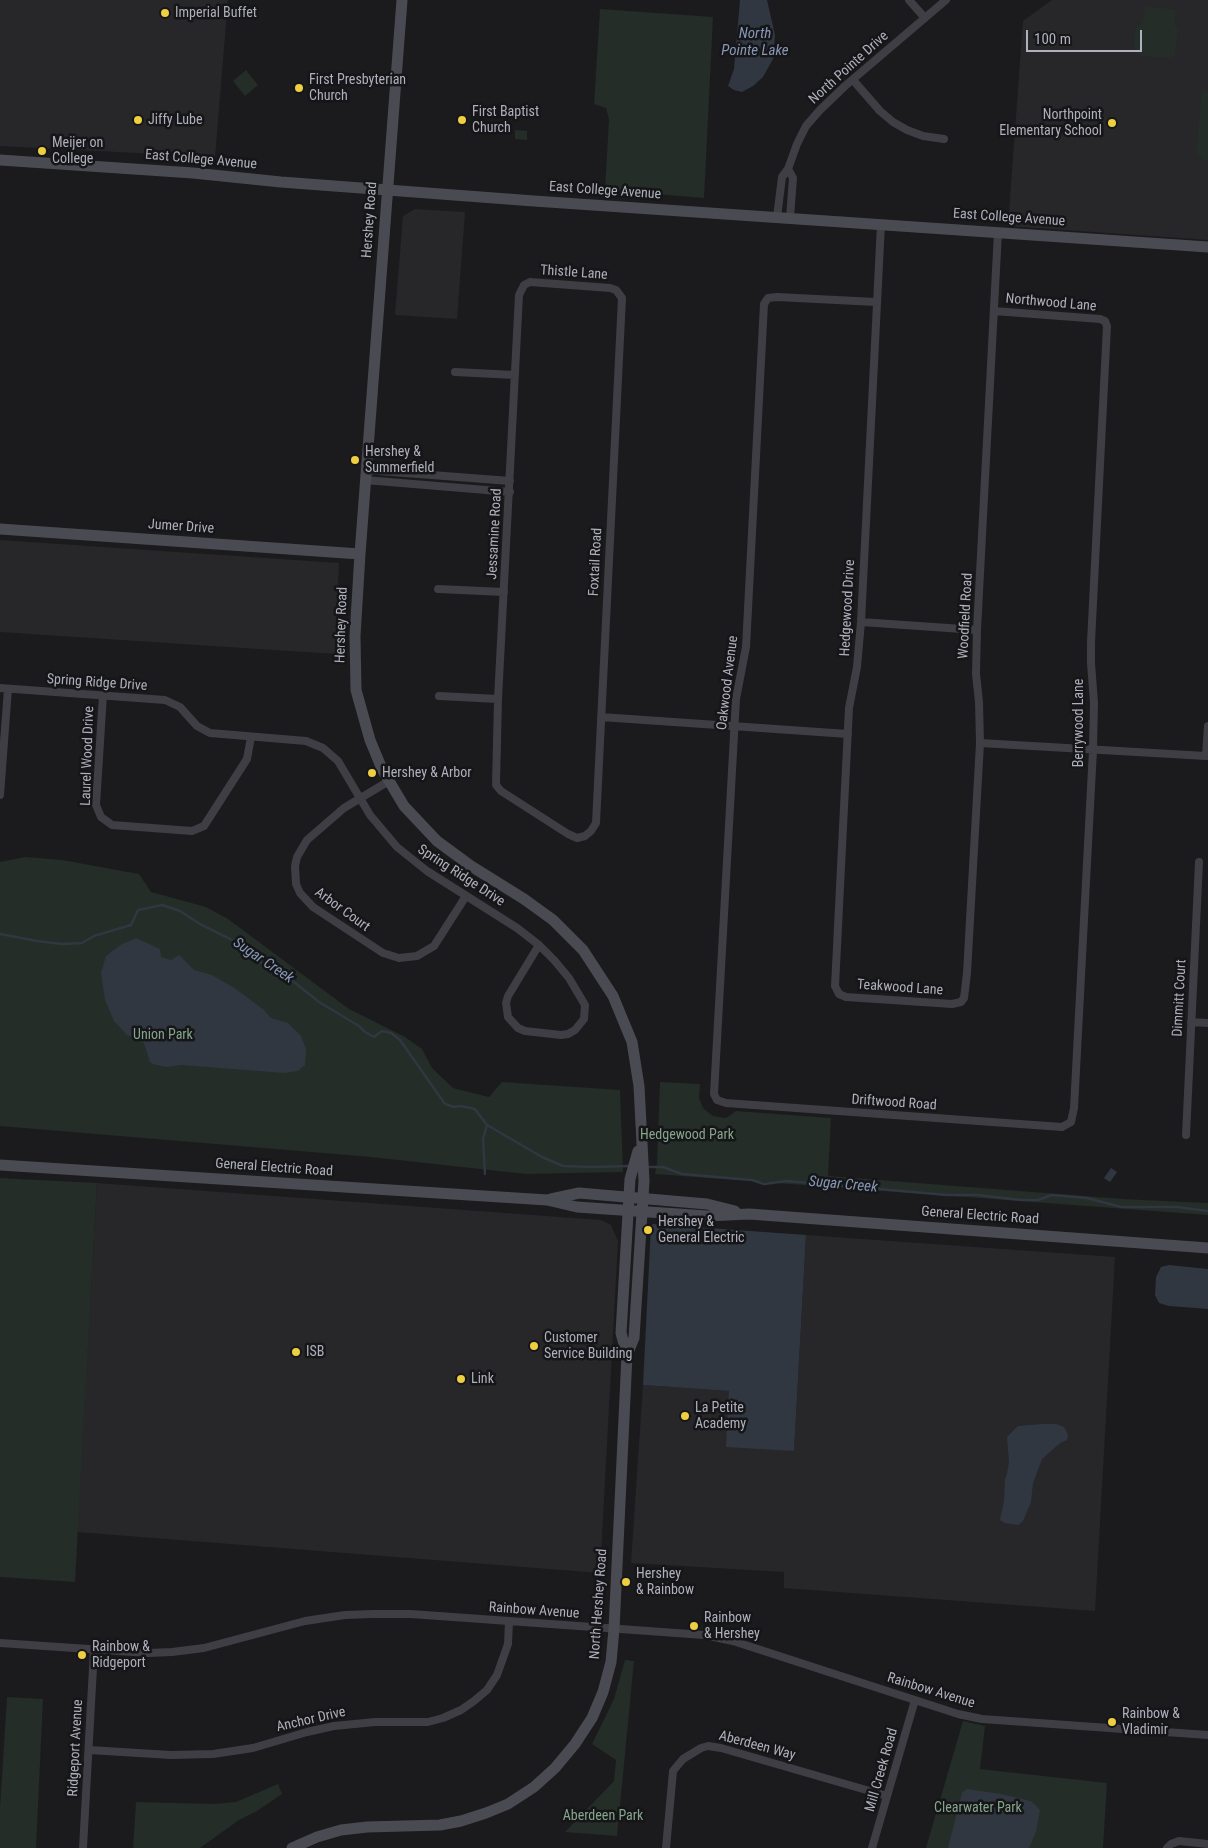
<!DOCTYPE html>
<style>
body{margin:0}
#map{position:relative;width:1208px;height:1848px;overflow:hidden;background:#1b1b1d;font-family:"Roboto Condensed",sans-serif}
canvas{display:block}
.scale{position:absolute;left:1026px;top:30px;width:116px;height:22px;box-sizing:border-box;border:2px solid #aeb0bc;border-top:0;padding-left:6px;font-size:15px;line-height:18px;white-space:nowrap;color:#aeb0bc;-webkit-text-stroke:4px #161518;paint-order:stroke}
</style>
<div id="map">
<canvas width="1208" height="1848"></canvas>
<div class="scale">100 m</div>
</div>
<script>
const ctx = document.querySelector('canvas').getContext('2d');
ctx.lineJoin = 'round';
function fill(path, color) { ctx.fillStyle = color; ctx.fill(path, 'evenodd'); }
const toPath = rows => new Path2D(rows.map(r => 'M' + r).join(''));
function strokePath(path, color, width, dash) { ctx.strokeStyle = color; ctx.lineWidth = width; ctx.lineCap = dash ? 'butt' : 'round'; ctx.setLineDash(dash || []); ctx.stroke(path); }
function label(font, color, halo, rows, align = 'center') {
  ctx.font = font + ' "Roboto Condensed",sans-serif'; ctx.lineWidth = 5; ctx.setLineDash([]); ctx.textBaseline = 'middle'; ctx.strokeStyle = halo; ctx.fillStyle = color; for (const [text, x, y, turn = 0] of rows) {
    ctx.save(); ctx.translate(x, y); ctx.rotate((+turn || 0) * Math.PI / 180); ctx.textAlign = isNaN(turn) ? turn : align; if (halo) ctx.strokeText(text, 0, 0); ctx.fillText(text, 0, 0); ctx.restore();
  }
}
const built = toPath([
 [0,0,228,0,215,157,0,146],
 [1052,0,1208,0,1208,240,1008,226,1023,21],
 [415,209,465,212,457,319,395,315,403,216],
 [0,540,339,563,335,654,0,632],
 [97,1183,601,1220,611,1225,618,1241,600,1573,77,1532],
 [806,1235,1115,1257,1095,1611,784,1588,784,1572,631,1563,643,1385,729,1391,794,1451]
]);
const green = toPath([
 [1146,6,1176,10,1174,24,1178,30,1175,56,1167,58,1141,56,1136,52,1134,44,1135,30,1137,26,1142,23],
 [600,9,713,17,704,198,605,190,609,119,606,108,594,104],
 [246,70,258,85,245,96,233,81],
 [1202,91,1208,92,1208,160,1203,160,1196,151],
 [515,130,527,131,527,140,515,139],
 [25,857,62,860,139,874,151,892,206,907,228,919,349,1009,405,1037,422,1049,432,1068,453,1088,489,1097,502,1082,620,1090,623,1172,526,1174,371,1157,0,1126,0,862],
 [660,1082,700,1084,699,1098,703,1108,713,1116,726,1118,736,1111,831,1118,828,1176,1122,1199,1208,1203,1208,1215,655,1174,657,1163],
 [0,1178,97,1183,75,1582,0,1577],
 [625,1660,634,1661,617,1836,565,1832,614,1781,616,1760,592,1744,614,1699],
 [7,1697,43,1699,36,1848,0,1848,0,1807],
 [963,1721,985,1726,980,1769,1107,1783,1103,1848,926,1848],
 [278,1784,282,1794,257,1811,239,1820,200,1848,133,1848,136,1802,214,1804,236,1802]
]);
const water = toPath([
 [740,0,767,0,775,35,773,59,763,77,753,86,742,92,734,90,728,86,734,69],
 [136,938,160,949,161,957,171,960,179,955,194,970,212,975,236,989,264,1010,271,1018,288,1023,301,1036,306,1049,305,1065,298,1071,284,1073,182,1065,166,1067,153,1064,150,1062,144,1043,127,1035,114,1021,105,1000,101,973,106,956,122,944],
 [1111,1168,1117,1172,1110,1182,1104,1178],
 [653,1224,806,1235,794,1451,726,1447,729,1391,643,1385,651,1226],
 [1169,1265,1208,1269,1208,1309,1169,1306,1159,1303,1155,1295,1156,1277,1161,1267],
 [1043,1424,1056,1424,1064,1427,1068,1435,1067,1440,1060,1443,1042,1459,1033,1483,1031,1502,1023,1521,1018,1525,1005,1523,1000,1520,1004,1501,1005,1479,1007,1474,1009,1462,1007,1437,1018,1426],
 [967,1789,1001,1794,1031,1801,1040,1810,1036,1832,1029,1848,948,1848,962,1793]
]);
const stream = toPath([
 [0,934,37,941,62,944,82,943,94,936,131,925,138,910,162,905,180,911,200,924,238,943,262,963,285,975,319,1002,359,1026,365,1032,374,1037,382,1031,391,1033,400,1040,445,1104,454,1107,461,1106,475,1109,487,1125,542,1157,563,1166,592,1167,630,1166],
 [648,1167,663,1167,682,1174,752,1180,764,1184,787,1181,947,1195,977,1195,1021,1200,1038,1200,1052,1195,1087,1198,1121,1207,1177,1207,1208,1211],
 [485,1174,483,1139,487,1125]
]);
const street = toPath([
 [909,0,925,18],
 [853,80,880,111,893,122,907,130,923,136,944,139],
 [788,169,793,178,790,218],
 [777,217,782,177,788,169,797,144,806,126,820,110,845,86,946,0],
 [881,224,861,622,857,667,849,708,835,986,839,994,846,997,952,1004,961,1002,964,998,967,973,980,743,979,702,976,674,977,630,998,232],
 [530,282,610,288,616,290,622,298,596,823,591,831,585,836,577,838,568,834,501,791,496,785,498,699,519,295,524,285,530,282],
 [876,302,777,297,768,298,764,304,746,647,736,699,714,1094,717,1100,726,1103,1062,1127,1071,1122,1074,1108,1093,750,1094,703,1091,663,1091,642,1107,326,1105,321,1100,319,994,311],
 [455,372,515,375],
 [366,470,510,481],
 [365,480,510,492],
 [438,589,504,592],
 [861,622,977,630],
 [0,688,165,700,180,707,197,726,210,733,306,741,323,748,338,761,370,815,397,847,427,871,517,928,539,945,554,960,569,978,585,1005,584,1019,575,1030,568,1034,561,1035,525,1031,518,1028,508,1017,506,1003,508,996,539,945],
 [103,695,96,805,101,817,112,825,192,831,204,826,247,759,251,737],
 [439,696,498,699],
 [601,717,848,734],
 [980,743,1206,756,1208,726],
 [389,781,344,808,307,840,297,857,295,866,296,884,300,893,313,907,383,953,399,958,417,956,434,946,466,896],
 [0,795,8,689],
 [1191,1022,1208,1023],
 [1186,1135,1199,862],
 [0,1643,148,1653,172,1652,204,1648,305,1621,345,1615,373,1614,411,1614,704,1635,733,1641,958,1714,982,1719,1208,1735],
 [89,1750,171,1755,213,1754,253,1748,307,1732,334,1726,375,1722,428,1722,443,1718,461,1710,474,1701,487,1690,497,1675,508,1644,509,1621],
 [83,1848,94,1650],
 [666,1848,673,1771,683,1759,701,1748,708,1746,721,1748,887,1796],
 [872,1848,915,1700],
 [1167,1848,1171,1844,1179,1841,1208,1844]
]);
const secondary = toPath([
 [402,0,360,554,355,636,356,690,370,740,382,769,404,806,437,841,471,866,524,899,553,920,583,950,613,996,632,1042,639,1086,644,1181,634,1338,627,1355],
 [0,160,193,173,281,182,534,201,1208,247],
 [0,529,360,554],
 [0,1165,547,1200,577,1207,707,1216,749,1214,1208,1248],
 [551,1199,579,1193,707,1204,735,1211],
 [292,1848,317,1837,341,1830,367,1827,440,1825,461,1821,486,1813,508,1804,534,1787,555,1768,575,1744,592,1718,603,1692,611,1662,614,1629,627,1355,621,1333,630,1179,638,1151]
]);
const markers = [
 [165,13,5,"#eecf41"],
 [299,88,5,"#eecf41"],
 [138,120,5,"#eecf41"],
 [462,120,5,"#eecf41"],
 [1112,123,5,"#eecf41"],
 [42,151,5,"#eecf41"],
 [355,460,5,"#eecf41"],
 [372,773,5,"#eecf41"],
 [648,1230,5,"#eecf41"],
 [534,1346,5,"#eecf41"],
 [296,1352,5,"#eecf41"],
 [461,1379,5,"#eecf41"],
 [685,1416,5,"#eecf41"],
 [626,1582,5,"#eecf41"],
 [694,1626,5,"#eecf41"],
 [82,1655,5,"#eecf41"],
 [1112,1722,5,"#eecf41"]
];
const poiNames = [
 ["Imperial Buffet",175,13],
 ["First Presbyterian",309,80],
 ["Church",309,96],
 ["First Baptist",472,112],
 ["Church",472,128],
 ["Northpoint",1102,115,"right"],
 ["Elementary School",1102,131,"right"],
 ["Jiffy Lube",148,120],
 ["Meijer on",52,143],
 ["College",52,159],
 ["Hershey &",365,452],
 ["Summerfield",365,468],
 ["Hershey & Arbor",382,773],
 ["Hershey &",658,1222],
 ["General Electric",658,1238],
 ["Customer",544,1338],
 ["Service Building",544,1354],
 ["ISB",306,1352],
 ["Link",471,1379],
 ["La Petite",695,1408],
 ["Academy",695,1424],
 ["Hershey",636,1574],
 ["& Rainbow",636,1590],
 ["Rainbow",704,1618],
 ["& Hershey",704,1634],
 ["Rainbow &",92,1647],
 ["Ridgeport",92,1663],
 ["Rainbow &",1122,1714],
 ["Vladimir",1122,1730]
];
const streetNames = [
 ["North Pointe Drive",849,68,-42],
 ["East College Avenue",201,160,5],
 ["East College Avenue",605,191,4],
 ["East College Avenue",1009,218,4],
 ["Hershey Road",370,220,-86],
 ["Thistle Lane",574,273,4],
 ["Northwood Lane",1051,303,5],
 ["Jumer Drive",181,527,4],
 ["Jessamine Road",495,534,-87],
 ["Foxtail Road",596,562,-87],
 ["Hedgewood Drive",848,608,-87],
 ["Woodfield Road",966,616,-87],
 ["Hershey Road",342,625,-88],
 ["Spring Ridge Drive",97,683,4],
 ["Oakwood Avenue",728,683,-83],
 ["Berrywood Lane",1079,723,-90],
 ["Laurel Wood Drive",88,756,-88],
 ["Spring Ridge Drive",461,876,33],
 ["Arbor Court",342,910,36],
 ["Teakwood Lane",900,988,4],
 ["Dimmitt Court",1180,998,-87],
 ["Driftwood Road",894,1103,4],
 ["General Electric Road",274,1168,4],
 ["General Electric Road",980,1216,4],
 ["North Hershey Road",599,1604,-86],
 ["Rainbow Avenue",534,1611,4],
 ["Rainbow Avenue",931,1691,17],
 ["Anchor Drive",311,1720,-13],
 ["Aberdeen Way",757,1746,15],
 ["Ridgeport Avenue",76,1748,-87],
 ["Mill Creek Road",882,1770,-74]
];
const parkNames = [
 ["Union Park",163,1035],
 ["Hedgewood Park",687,1135],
 ["Clearwater Park",978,1808],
 ["Aberdeen Park",603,1816]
];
const waterNames = [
 ["North",755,34],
 ["Pointe Lake",755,51],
 ["Sugar Creek",263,961,34],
 ["Sugar Creek",843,1185,5]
];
fill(built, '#27272a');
fill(green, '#242d27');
fill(water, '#303741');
strokePath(stream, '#303741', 2.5);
strokePath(street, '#3e3e44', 8);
strokePath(secondary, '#4a4a52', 11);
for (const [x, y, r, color] of markers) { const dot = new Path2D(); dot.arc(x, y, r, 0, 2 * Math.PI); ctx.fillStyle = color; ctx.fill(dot); strokePath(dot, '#161518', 2); }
label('14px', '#aeb0bc', '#161518', poiNames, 'left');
label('14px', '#aeb0bc', '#161518', streetNames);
label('14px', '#85a68c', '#161518', parkNames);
label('italic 15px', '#8698b5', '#161518', waterNames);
</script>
